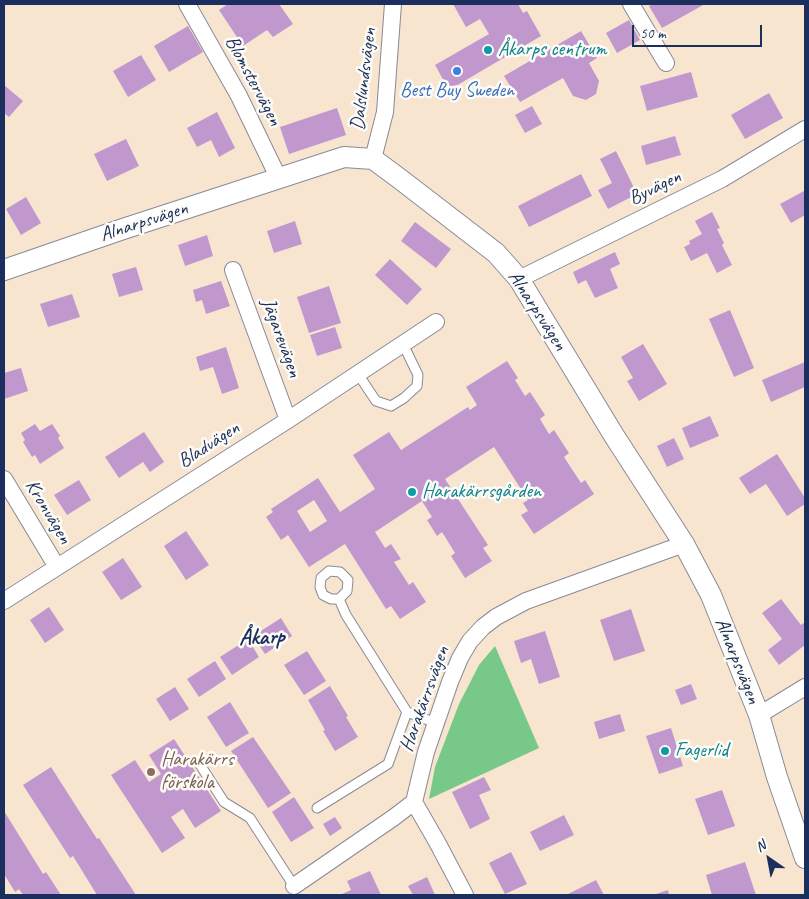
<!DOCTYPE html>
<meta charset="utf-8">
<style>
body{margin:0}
#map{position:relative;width:809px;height:899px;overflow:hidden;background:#f7e5d0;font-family:Caveat,sans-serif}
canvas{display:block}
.frame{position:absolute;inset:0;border:5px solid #1b2f5e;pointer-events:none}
.north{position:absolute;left:744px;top:834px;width:50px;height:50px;-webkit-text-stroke:4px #fdfcf7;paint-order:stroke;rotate:327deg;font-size:14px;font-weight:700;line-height:20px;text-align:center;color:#1b2f5e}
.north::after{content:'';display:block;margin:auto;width:18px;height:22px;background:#1b2f5e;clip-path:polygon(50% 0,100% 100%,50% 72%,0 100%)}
.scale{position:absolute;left:632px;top:25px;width:130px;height:22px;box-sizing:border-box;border:2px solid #1b2f5e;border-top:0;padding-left:6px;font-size:15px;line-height:18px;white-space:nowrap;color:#1b2f5e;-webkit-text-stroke:4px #fdfcf7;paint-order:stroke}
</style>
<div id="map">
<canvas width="809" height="899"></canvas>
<div class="frame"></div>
<div class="north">N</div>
<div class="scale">50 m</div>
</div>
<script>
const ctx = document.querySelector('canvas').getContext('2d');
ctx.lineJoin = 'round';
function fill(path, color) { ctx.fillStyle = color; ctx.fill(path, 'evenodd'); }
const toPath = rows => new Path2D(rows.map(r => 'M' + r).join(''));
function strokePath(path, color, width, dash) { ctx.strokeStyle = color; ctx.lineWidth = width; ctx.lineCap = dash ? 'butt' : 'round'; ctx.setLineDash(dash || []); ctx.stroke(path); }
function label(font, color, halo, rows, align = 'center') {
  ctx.font = font + ' Caveat,sans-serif'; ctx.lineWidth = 5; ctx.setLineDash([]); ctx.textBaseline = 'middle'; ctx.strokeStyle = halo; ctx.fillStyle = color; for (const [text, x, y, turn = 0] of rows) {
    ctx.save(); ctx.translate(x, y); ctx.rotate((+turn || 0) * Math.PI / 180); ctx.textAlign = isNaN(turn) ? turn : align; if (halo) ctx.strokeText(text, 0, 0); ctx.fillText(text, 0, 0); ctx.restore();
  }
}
const green = toPath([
 [495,646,539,748,429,799,435,767,459,704,479,665]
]);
const building = toPath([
 [228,4,279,4,293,24,273,37,267,30,243,46,219,10],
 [453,4,518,4,523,13,527,11,541,36,449,90,435,65,489,34,480,19,466,27],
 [653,4,705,4,662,28,649,6],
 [629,20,640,40,617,53,606,33],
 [188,26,203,52,169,72,154,46],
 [581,31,597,58,589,63,599,81,596,94,586,100,573,96,563,78,520,102,504,76],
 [141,55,156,80,128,97,113,71],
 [691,72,698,97,647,111,640,86],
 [4,85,23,101,9,117,4,113],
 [769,93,783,118,745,139,731,115],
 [532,106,542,124,525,133,515,115],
 [337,108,346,135,289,154,280,127],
 [217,112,235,148,219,157,211,140,197,147,187,128],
 [675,136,681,155,646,165,641,146],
 [126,139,139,166,107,181,94,154],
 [616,151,637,194,608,209,598,190,612,183,600,159],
 [581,174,592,196,529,227,518,206],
 [804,191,805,215,791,223,780,204],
 [26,197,41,223,21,235,6,209],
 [712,212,720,228,717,229,724,243,722,245,732,265,717,273,707,253,691,261,684,247,690,244,689,241,702,234,695,221],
 [295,221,302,244,274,253,267,231],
 [415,222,451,249,436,268,401,241],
 [207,235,213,256,185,266,178,245],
 [615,252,620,264,610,269,618,288,595,298,586,280,578,284,573,272],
 [390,259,422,289,407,305,375,275],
 [136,267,143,290,119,297,112,274],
 [221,281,230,306,206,314,202,300,196,302,193,290],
 [329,286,341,323,309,333,297,297],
 [72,294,80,317,48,327,40,304],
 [730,310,754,368,734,377,709,319],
 [335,327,342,348,317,356,310,335],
 [643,344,667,384,639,401,627,381,633,378,621,357],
 [226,347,239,388,222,394,213,367,200,371,196,357],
 [507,361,518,378,515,380,525,396,530,392,545,415,540,419,549,434,554,430,569,453,564,457,581,483,585,480,594,494,534,534,521,515,528,511,523,503,528,500,494,447,445,479,488,545,483,548,492,561,465,578,451,556,455,553,442,532,437,536,427,520,432,517,422,501,375,532,385,548,391,544,401,559,394,562,409,585,413,582,426,602,400,619,391,606,386,609,345,544,309,567,288,535,281,540,266,517,273,512,271,509,318,478,340,512,375,489,353,455,389,432,401,450,468,407,470,410,477,405,466,387],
 [314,500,327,521,310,532,297,511],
 [805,362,805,387,771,402,762,380],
 [21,368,28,391,4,399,4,373],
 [710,416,719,436,690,448,682,428],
 [35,424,40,431,52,424,60,436,58,438,64,448,40,464,35,455,32,457,23,442,25,440,21,433],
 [144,432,164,462,150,472,143,462,119,478,105,457],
 [674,438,684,459,667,467,657,446],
 [777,454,805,498,805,504,787,516,766,484,750,494,739,478],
 [79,480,91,500,67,515,54,495],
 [186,531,209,565,186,580,164,546],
 [123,558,142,587,121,600,102,572],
 [781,599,801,625,805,622,805,645,779,665,768,650,782,639,762,613],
 [49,607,64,630,45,643,30,620],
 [631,609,645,651,614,661,600,620],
 [281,618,292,636,265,654,253,636],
 [545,631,560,677,539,684,531,659,521,663,514,641],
 [248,639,259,657,232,675,220,657],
 [307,651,326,681,304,695,284,665],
 [215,661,226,679,199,697,187,679],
 [691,684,697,699,681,705,675,690],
 [330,686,348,716,346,717,358,737,335,751,323,731,325,730,308,700],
 [175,687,189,709,170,721,156,699],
 [230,702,249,733,226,747,207,717],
 [620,714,625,731,599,739,594,722],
 [671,728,683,766,659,774,646,736],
 [253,737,291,793,268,808,231,751],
 [174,739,221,811,195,828,183,809,171,817,185,838,162,853,111,775,135,760,149,782,161,774,149,755],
 [51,767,97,839,99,838,136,895,97,895,73,856,70,858,23,785],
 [484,777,491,790,479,795,490,819,470,829,452,792],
 [722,790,735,826,708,835,695,799],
 [294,797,314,828,291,842,272,812],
 [4,811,43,874,46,872,61,895,23,895,19,889,15,892,4,874],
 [564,815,574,835,540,851,530,832],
 [335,817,342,828,330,836,323,824],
 [511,852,527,884,505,894,489,863],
 [745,862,756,895,712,895,706,875],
 [370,871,381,895,340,895,351,890,347,881],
 [427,877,435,895,413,895,408,886],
 [596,880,604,895,566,895],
 [668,890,669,895,653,895]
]);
const service = toPath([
 [358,374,376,401,391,406,404,398,417,386,418,375,403,344],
 [339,599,347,591,348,580,340,572,329,571,321,578,320,587,323,595,331,599,339,599,346,615,407,712,436,723],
 [199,763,224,802,250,818,294,886],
 [317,808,388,764,407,712]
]);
const minor = toPath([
 [187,4,239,96,279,179],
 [631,4,666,63],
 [373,159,385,112,393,4],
 [233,270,288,420],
 [519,279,722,179,805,129],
 [4,479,57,567],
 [4,601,288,420,436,322],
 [759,715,805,687],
 [414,802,437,842,465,895],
 [294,886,393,818,414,802,426,752,450,682,460,658,470,641,483,627,496,617,526,601,684,544]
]);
const tertiary = toPath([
 [4,270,123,229,344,157,373,159,400,179,496,253,519,279,613,434,684,544,711,595,759,715,777,777,805,858]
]);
const markers = [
 [488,50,5,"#0f9aa8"],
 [457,71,5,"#3f7fe0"],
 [412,492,5,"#0f9aa8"],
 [665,751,5,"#0f9aa8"],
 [151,772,5,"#8d6e63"]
];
const cultureNames = [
 ["Åkarps centrum",498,50],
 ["Harakärrsgården",422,492],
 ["Fagerlid",675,751]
];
const streetNames = [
 ["Dalslundsvägen",364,79,-83],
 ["Blomstervägen",253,81,62],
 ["Byvägen",655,188,-26],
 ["Alnarpsvägen",144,222,-18],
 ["Alnarpsvägen",537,311,57],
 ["Jägarevägen",281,338,70],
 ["Bladvägen",209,445,-33],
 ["Kronvägen",48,512,59],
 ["Alnarpsvägen",737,661,68],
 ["Harakärrsvägen",425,699,-70]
];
const shopNames = [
 ["Best Buy Sweden",457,91]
];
const educationNames = [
 ["Harakärrs",161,760],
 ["förskola",161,783]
];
const quarterNames = [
 ["Åkarp",262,638]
];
fill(green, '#78c889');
fill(building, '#c098ce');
strokePath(service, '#898a97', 11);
strokePath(minor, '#898a97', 18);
strokePath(tertiary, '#898a97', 22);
strokePath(service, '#fff', 9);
strokePath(minor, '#fff', 16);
strokePath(tertiary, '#fff', 20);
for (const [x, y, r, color] of markers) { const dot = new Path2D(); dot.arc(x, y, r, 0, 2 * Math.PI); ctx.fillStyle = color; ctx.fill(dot); strokePath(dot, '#fdfcf7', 2); }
label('20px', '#0d838f', '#fdfcf7', cultureNames, 'left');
label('20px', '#1b2f5e', '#fdfcf7', streetNames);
label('20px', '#366cbe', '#fdfcf7', shopNames);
label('20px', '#785e54', '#fdfcf7', educationNames, 'left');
label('bold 22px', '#1b2f5e', '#fdfcf7', quarterNames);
</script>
